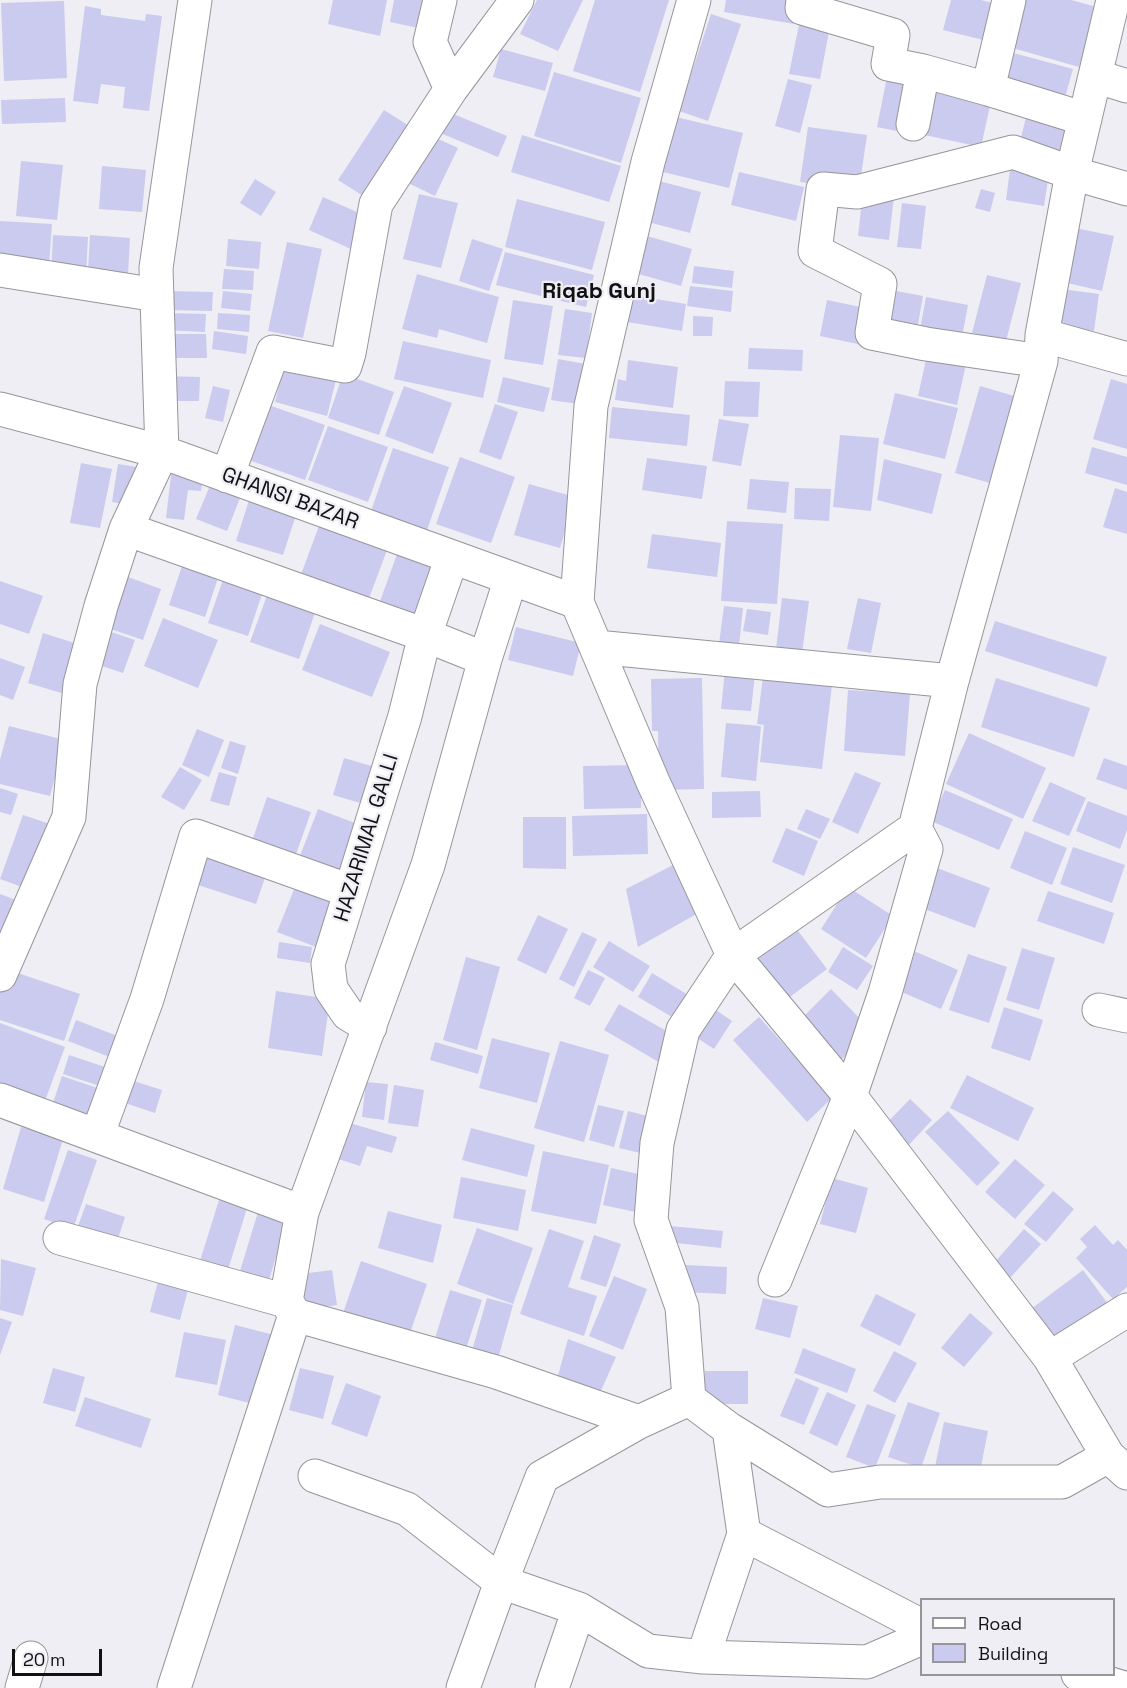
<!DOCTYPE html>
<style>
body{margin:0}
#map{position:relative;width:1127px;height:1688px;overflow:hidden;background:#eeeef4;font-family:"Space Grotesk",sans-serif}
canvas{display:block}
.legend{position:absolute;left:920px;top:1598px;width:195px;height:78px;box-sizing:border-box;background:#eeeef4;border:2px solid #96969a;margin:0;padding:8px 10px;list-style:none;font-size:18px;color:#111113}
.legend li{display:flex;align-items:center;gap:12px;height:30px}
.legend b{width:30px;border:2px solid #96969a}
.scale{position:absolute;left:12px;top:1649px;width:90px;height:27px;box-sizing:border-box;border:3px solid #111113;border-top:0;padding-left:8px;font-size:18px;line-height:21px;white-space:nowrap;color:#111113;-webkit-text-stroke:4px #eeeef4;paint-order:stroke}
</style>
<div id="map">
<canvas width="1127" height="1688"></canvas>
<ul class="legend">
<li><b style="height:8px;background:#fff"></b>Road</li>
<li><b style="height:16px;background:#cacbee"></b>Building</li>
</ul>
<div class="scale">20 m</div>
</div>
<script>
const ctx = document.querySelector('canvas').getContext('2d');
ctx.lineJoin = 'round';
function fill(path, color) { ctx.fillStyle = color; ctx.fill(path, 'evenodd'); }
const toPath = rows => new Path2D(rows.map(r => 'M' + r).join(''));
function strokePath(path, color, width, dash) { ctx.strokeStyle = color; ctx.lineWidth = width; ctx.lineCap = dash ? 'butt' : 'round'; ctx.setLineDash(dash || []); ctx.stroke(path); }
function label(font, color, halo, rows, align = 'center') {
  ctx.font = font + ' "Space Grotesk",sans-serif'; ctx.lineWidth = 4.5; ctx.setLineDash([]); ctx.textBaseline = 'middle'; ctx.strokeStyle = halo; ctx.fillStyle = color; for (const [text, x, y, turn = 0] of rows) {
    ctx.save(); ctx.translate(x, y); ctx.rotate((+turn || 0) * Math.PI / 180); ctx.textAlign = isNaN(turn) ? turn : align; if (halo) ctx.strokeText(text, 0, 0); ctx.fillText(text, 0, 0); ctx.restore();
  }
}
const building = toPath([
 [333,0,387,0,380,36,328,24],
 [394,0,435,0,428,30,390,22],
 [537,0,583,0,558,51,520,34],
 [595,0,669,0,640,92,573,71],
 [726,0,798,0,794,24,724,12],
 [951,0,981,0,1004,6,995,43,943,30],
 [1015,0,1071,0,1097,7,1079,67,1002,45],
 [64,1,67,78,4,81,1,3],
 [85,6,101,9,101,15,145,21,146,14,162,16,149,111,123,108,125,87,101,84,98,104,73,101],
 [711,14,741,24,708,121,679,111],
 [801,15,831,21,820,79,789,74],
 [501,49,553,63,545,91,493,77],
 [1006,51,1073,69,1062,108,996,90],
 [889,67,918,73,906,133,877,127],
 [554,72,641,98,621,163,534,136],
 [927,78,993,92,981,147,915,133],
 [788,79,812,85,800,133,775,126],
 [65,98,66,122,2,124,1,100],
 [441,109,507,136,498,157,433,130],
 [384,110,414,129,368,199,338,180],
 [1027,113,1070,124,1061,161,1018,150],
 [676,117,743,133,729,188,663,172],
 [808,127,867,135,859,189,800,182],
 [425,133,458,148,435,196,402,180],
 [522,135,621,166,609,202,511,172],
 [21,161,63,165,57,220,16,216],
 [1011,162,1050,167,1044,206,1006,200],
 [102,166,146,170,142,212,99,209],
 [739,172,804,187,796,221,731,205],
 [255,179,276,192,261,216,240,203],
 [659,181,701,192,690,233,648,222],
 [981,189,995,193,990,212,975,208],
 [863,192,894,196,889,240,858,236],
 [419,194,458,203,441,268,403,259],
 [323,197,366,216,351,249,309,230],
 [517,199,605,222,592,270,505,247],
 [902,203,926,206,921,249,897,247],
 [0,221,52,224,49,266,0,264],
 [1075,228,1114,236,1102,291,1063,282],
 [53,235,88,237,86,275,51,273],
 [90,235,130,238,128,274,88,271],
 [647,236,692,249,681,286,635,273],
 [228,239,261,242,259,269,226,266],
 [472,239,503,249,489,291,459,281],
 [287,242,322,249,303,338,268,331],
 [505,252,594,275,586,307,496,285],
 [694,266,734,271,732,288,692,283],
 [224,269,254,271,253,290,222,289],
 [417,274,499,297,487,343,439,329,437,338,402,329],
 [987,275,1021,283,1006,341,972,333],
 [690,286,733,291,731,312,687,306],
 [1054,288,1099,294,1094,331,1049,325],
 [885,289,923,296,916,336,878,330],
 [165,291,213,292,212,311,164,310],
 [223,291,252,294,250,311,221,308],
 [632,295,686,304,682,331,627,322],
 [926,297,968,305,960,348,918,340],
 [513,300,553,306,543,365,504,359],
 [827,300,870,309,862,345,820,336],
 [565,309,592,313,586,358,558,355],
 [165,313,206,314,205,332,164,330],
 [218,313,250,315,249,332,217,329],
 [693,316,713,317,712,336,693,336],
 [214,331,248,336,246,354,212,349],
 [166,334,206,334,207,358,166,358],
 [403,341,491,360,483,398,394,379],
 [929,346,968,355,957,405,918,396],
 [749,348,803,350,802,371,748,369],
 [558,359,585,364,578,404,551,400],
 [628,360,678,367,673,408,615,400,618,379,626,381],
 [285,362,337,376,327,416,275,402],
 [343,374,394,392,379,435,328,418],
 [165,376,200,377,199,401,165,401],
 [503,377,550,388,544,412,497,402],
 [1111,379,1127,384,1127,449,1093,439],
 [725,381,760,382,758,417,723,416],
 [213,386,230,390,223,422,205,418],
 [404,386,452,403,433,454,385,436],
 [980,386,1014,396,990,483,955,473],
 [895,393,958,408,945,459,883,444],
 [263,403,325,425,305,480,243,458],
 [495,404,518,412,501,460,479,452],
 [612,407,690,415,687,446,609,438],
 [719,419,749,424,741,466,712,461],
 [328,426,388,447,368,502,308,480],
 [840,435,879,438,871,511,833,507],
 [1092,447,1127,457,1127,485,1085,473],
 [393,448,449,467,427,530,371,511],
 [460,457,515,477,491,543,436,524],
 [647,458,707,466,702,499,642,490],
 [884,459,942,474,932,514,877,500],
 [81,463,112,469,100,528,70,523],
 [118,464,137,467,130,505,112,502],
 [172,467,204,471,201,491,188,490,184,520,166,518],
 [214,476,244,488,227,531,196,519],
 [750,479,789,482,786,513,747,509],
 [529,484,575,497,560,548,514,535],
 [795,488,831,489,829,521,794,519],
 [1115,488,1127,492,1127,534,1103,527],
 [252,491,299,506,283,555,236,541],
 [322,518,390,542,368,601,300,577],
 [727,521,783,524,777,604,721,601],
 [652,534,721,543,717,577,647,568],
 [400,546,446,563,425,620,379,604],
 [185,557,221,569,205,617,169,605],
 [117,573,161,589,143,640,99,625],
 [225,574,264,588,248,636,208,623],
 [0,581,43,596,29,634,0,624],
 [269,590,317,607,299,659,250,642],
 [782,598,809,601,801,661,775,658],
 [858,598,881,603,871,653,847,649],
 [724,606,743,608,739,646,719,644],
 [747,609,771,612,768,635,743,631],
 [163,618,218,640,198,688,144,666],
 [995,621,1107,657,1097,687,985,651],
 [320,624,390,652,372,697,302,670],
 [516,627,581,643,573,676,508,660],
 [105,630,135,640,123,673,93,663],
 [43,633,87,647,71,696,28,683],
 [0,658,25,667,13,700,0,695],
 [725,670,755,673,751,711,721,709],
 [763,677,832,685,822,769,760,762,764,725,757,724],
 [702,678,704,789,659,790,658,731,652,731,651,679],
 [996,678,1090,708,1074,757,981,727],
 [848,690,910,694,905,756,844,751],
 [726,723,761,726,756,781,721,777],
 [9,726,65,740,50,796,0,784,0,760],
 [197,729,224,740,209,777,182,765],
 [969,733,1046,768,1023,819,946,784],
 [230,741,246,746,238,774,221,768],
 [344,758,385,770,374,807,333,795],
 [1104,758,1127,766,1127,790,1096,779],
 [641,765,641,808,584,809,583,766],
 [180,767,202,780,184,810,161,797],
 [219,772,237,777,229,806,210,801],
 [855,772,881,783,858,834,832,822],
 [1050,782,1086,798,1069,836,1032,821],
 [0,788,18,794,11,815,0,812],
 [945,790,1013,819,999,850,931,821],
 [760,791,761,817,712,818,712,792],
 [267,797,311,812,291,868,248,853],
 [1088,801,1127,816,1127,830,1120,849,1076,831],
 [318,809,368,828,348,880,298,861],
 [806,809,830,819,820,839,797,829],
 [647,814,648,854,573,856,572,816],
 [23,815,56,826,33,891,0,879],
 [523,817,566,817,566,869,523,868],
 [786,828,818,841,804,876,772,862],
 [1025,831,1067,848,1052,885,1010,868],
 [1073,847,1125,865,1112,903,1060,884],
 [203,848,268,869,256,904,192,883],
 [675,864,700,912,638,947,626,889],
 [937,868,990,888,975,928,922,908],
 [299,877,346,896,324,950,277,932],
 [848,887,893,916,866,958,821,929],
 [1048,891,1114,913,1104,944,1037,921],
 [0,894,27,904,0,935],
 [538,915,568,929,546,974,517,960],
 [795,927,827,969,782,1003,750,961],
 [582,932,597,939,574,987,559,979],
 [609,941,650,966,633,992,593,967],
 [279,942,312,947,310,963,277,958],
 [843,947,873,966,857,990,828,972],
 [907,948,958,970,941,1009,890,987],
 [1022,948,1055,958,1039,1010,1006,1000],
 [968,954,1007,967,989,1023,949,1010],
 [466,957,500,967,477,1050,443,1040],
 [6,969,80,994,64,1041,0,1020,0,987],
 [588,970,605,978,590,1006,574,998],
 [652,973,693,998,679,1021,638,997],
 [831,989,871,1030,838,1063,798,1022],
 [276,991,330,999,322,1056,268,1048],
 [619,1004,677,1037,662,1064,604,1030],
 [707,1004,732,1021,714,1049,688,1032],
 [1004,1007,1043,1020,1030,1061,991,1048],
 [759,1017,832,1098,807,1122,733,1040],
 [76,1020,128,1040,120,1061,68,1041],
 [0,1023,65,1047,43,1106,0,1090],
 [492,1038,550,1053,537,1103,479,1088],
 [560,1041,609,1055,584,1142,534,1128],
 [435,1042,483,1056,478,1074,430,1060],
 [69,1055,117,1071,112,1090,63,1074],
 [967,1075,1034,1108,1018,1141,950,1108],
 [62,1076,109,1092,96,1128,50,1112],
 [124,1078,162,1090,155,1113,116,1100],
 [366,1082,388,1084,384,1120,362,1117],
 [394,1085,424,1090,418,1127,388,1123],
 [910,1099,932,1120,906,1148,883,1127],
 [598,1105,624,1111,614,1147,589,1140],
 [628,1111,659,1119,649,1155,619,1148],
 [948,1111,1000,1163,977,1186,925,1132],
 [343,1121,397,1137,392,1153,367,1146,360,1166,332,1157],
 [21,1127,63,1139,44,1202,3,1189],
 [471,1128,535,1145,527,1177,462,1160],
 [68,1150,97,1160,73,1229,44,1219],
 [543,1151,609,1165,596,1224,531,1211],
 [1015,1159,1045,1185,1015,1219,985,1192],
 [611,1168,648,1176,640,1213,603,1205],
 [461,1177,526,1190,518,1231,453,1218],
 [832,1178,868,1188,856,1233,820,1224],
 [1053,1191,1074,1209,1046,1242,1024,1224],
 [219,1200,247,1208,227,1273,199,1264],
 [86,1204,125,1217,115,1248,75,1234],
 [388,1211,442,1225,433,1263,378,1248],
 [258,1212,287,1220,269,1280,240,1271],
 [1095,1225,1113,1245,1118,1240,1127,1250,1127,1287,1113,1299,1076,1258,1087,1247,1080,1239],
 [670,1226,723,1231,721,1248,668,1242],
 [477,1228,533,1248,513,1304,457,1284],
 [549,1229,584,1241,568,1287,597,1296,584,1336,520,1314],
 [1024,1229,1041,1244,1010,1278,994,1263],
 [594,1235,621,1244,606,1287,580,1279],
 [1,1259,36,1268,23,1316,0,1310],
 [361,1261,427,1284,408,1339,342,1316],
 [685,1265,727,1267,726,1294,683,1292],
 [161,1270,191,1278,180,1320,150,1312],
 [332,1270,337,1305,306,1310,301,1274],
 [1083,1270,1114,1312,1052,1345,1027,1312],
 [614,1276,647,1289,623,1350,589,1336],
 [450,1290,482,1300,462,1361,431,1351],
 [876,1294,916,1314,900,1346,860,1326],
 [487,1298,513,1305,496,1366,470,1358],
 [763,1298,798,1306,790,1338,755,1329],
 [970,1313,993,1333,964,1367,941,1348],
 [0,1318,12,1322,0,1355],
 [235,1325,278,1336,261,1406,218,1395],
 [184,1332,226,1340,217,1385,175,1377],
 [568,1339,616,1357,599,1395,557,1379],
 [803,1348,856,1369,847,1393,794,1373],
 [894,1351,917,1363,895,1403,873,1391],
 [53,1368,85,1377,75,1412,43,1403],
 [300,1368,334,1376,323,1419,289,1410],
 [705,1371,748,1371,748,1404,705,1404],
 [796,1378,819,1388,804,1425,780,1416],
 [346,1383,381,1396,367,1437,331,1424],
 [827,1392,856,1405,837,1446,809,1433],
 [85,1397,151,1419,141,1448,75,1426],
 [908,1402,940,1413,921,1468,888,1457],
 [867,1404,896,1415,875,1468,846,1457],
 [944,1422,988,1431,979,1476,935,1467]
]);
const street = toPath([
 [440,0,430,42,451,89],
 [694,0,648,162,591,406,577,602,653,782,733,955,850,1096,1050,1358,1108,1456,1127,1473],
 [803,0,802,8,893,35,888,64,923,71,913,124],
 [923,71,988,89,1009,0],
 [1095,76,1127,86],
 [988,89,1085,119],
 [0,270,157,295],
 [1042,335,1127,359],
 [1041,361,926,344,872,333,880,284,815,251,823,189,857,192,1013,152,1072,173,1127,189],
 [0,409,162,452,577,602],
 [227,476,273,352,345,366,349,353,376,204,451,89,517,0],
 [126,529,425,635,485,659,428,865,302,1212,286,1301,295,1315,174,1688],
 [596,647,952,681],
 [485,659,511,578],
 [0,975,69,817,80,684,101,606,126,529,162,452,156,268,195,0],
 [1099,1010,1127,1016],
 [370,1027,348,1014,331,989,328,964,405,716,425,635,452,557],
 [0,1100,302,1212],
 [97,1136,147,999,196,836,350,891],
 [60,1238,286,1301],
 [775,1280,850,1096,885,993,926,849,915,828],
 [295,1315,496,1372,639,1422],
 [1050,1358,1127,1310],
 [729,1429,828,1490,880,1482,1062,1482,1108,1456],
 [315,1476,407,1509,501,1582,579,1609,648,1651,703,1657,867,1662,922,1638],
 [744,1534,922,1626],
 [703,1657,744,1534,729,1429,689,1399,682,1307,651,1220,657,1143,683,1030,733,955,915,828,952,681,1041,361,1042,335,1072,173,1113,0],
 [1078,1674,1124,1688],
 [22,1688,31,1658],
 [463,1688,501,1582,542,1477,639,1422,689,1399],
 [552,1688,579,1609]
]);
const streetNames = [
 ["GHANSI BAZAR",290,499,20],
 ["HAZARIMAL GALLI",367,838,-73]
];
const neighbourhoodNames = [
 ["Riqab Gunj",599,292]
];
fill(building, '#cacbee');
strokePath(street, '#95959b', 35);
strokePath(street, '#fff', 33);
label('21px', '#111113', '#eeeef4', streetNames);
label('bold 22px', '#111113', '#eeeef4', neighbourhoodNames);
</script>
